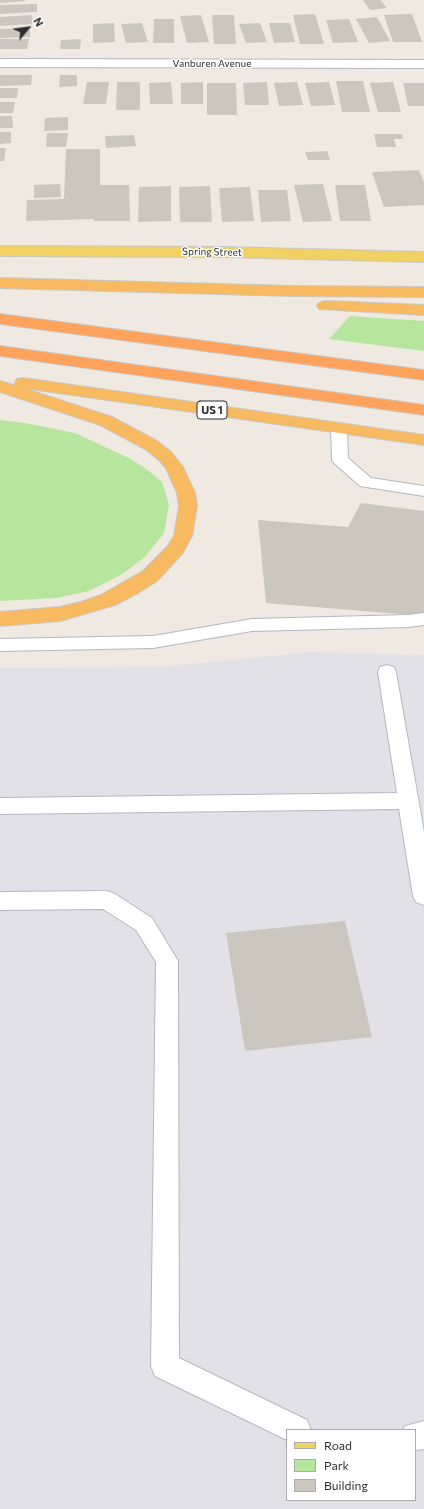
<!DOCTYPE html>
<style>
body{margin:0}
#map{position:relative;width:424px;height:1509px;overflow:hidden;background:#efe9e1;font-family:Commissioner,sans-serif}
canvas{display:block}
.legend{position:absolute;left:286px;top:1429px;width:130px;height:72px;box-sizing:border-box;background:#fff;border:1px solid #ababab;margin:0;padding:5px 7px;list-style:none;font-size:12px;color:#2e2e2e}
.legend li{display:flex;align-items:center;gap:8px;height:20px}
.legend b{width:20px;border:1px solid #ababab}
.north{position:absolute;left:8px;top:8px;width:40px;height:40px;-webkit-text-stroke:3px #fff;paint-order:stroke;rotate:61deg;font-size:11px;font-weight:700;line-height:16px;text-align:center;color:#2e2e2e}
.north::after{content:'';display:block;margin:auto;width:14px;height:18px;background:#2e2e2e;clip-path:polygon(50% 0,100% 100%,50% 72%,0 100%)}
</style>
<div id="map">
<canvas width="424" height="1509"></canvas>
<ul class="legend">
<li><b style="height:5px;background:#f2d163"></b>Road</li>
<li><b style="height:11px;background:#b6e59e"></b>Park</li>
<li><b style="height:11px;background:#cbc7bf"></b>Building</li>
</ul>
<div class="north">N</div>
</div>
<script>
const ctx = document.querySelector('canvas').getContext('2d');
ctx.lineJoin = 'round';
function fill(path, color) { ctx.fillStyle = color; ctx.fill(path, 'evenodd'); }
const toPath = rows => new Path2D(rows.map(r => 'M' + r).join(''));
function strokePath(path, color, width, dash) { ctx.strokeStyle = color; ctx.lineWidth = width; ctx.lineCap = dash ? 'butt' : 'round'; ctx.setLineDash(dash || []); ctx.stroke(path); }
function label(font, color, halo, rows, align = 'center') {
  ctx.font = font + ' Commissioner,sans-serif'; ctx.lineWidth = 3; ctx.setLineDash([]); ctx.textBaseline = 'middle'; ctx.strokeStyle = halo; ctx.fillStyle = color; for (const [text, x, y, turn = 0] of rows) {
    ctx.save(); ctx.translate(x, y); ctx.rotate((+turn || 0) * Math.PI / 180); ctx.textAlign = isNaN(turn) ? turn : align; if (halo) ctx.strokeText(text, 0, 0); ctx.fillText(text, 0, 0); ctx.restore();
  }
}
const industrial = toPath([
 [310,652,424,655,424,1509,0,1509,0,668,159,667],
 [287,1430,415,1430,415,1500,287,1500]
]);
const green = toPath([
 [350,316,424,321,424,351,329,339],
 [0,420,25,423,75,433,131,459,149,471,162,482,169,505,164,533,145,557,121,575,89,591,56,598,0,601]
]);
const building = toPath([
 [0,0,25,0,25,1,0,3],
 [363,0,380,0,387,8,370,10],
 [37,4,37,12,0,14,0,5],
 [315,14,324,44,300,44,293,15],
 [412,14,422,42,393,42,384,15],
 [32,15,33,24,0,26,0,17],
 [201,15,209,42,187,43,180,16],
 [212,15,234,15,236,44,214,44],
 [377,17,390,41,369,43,356,19],
 [154,19,174,19,174,43,153,43],
 [349,19,358,42,333,43,326,20],
 [114,23,115,42,93,43,93,24],
 [142,23,148,42,126,43,121,24],
 [260,23,267,42,246,43,239,24],
 [269,23,290,23,295,42,274,43],
 [30,28,30,37,0,38,0,29],
 [0,39,29,39,27,49,0,49],
 [81,39,80,49,60,49,61,40],
 [0,75,32,75,31,85,0,86],
 [60,75,77,75,77,86,59,87],
 [336,81,363,81,370,112,342,112],
 [87,82,109,82,106,104,83,104],
 [117,82,140,82,140,110,116,110],
 [171,82,173,104,150,104,149,83],
 [203,82,203,104,181,104,181,83],
 [267,82,269,105,245,105,243,83],
 [297,82,303,105,279,106,274,83],
 [329,82,335,105,311,106,305,83],
 [393,82,401,112,378,112,370,83],
 [207,83,236,83,237,115,207,115],
 [403,83,424,83,424,106,408,106],
 [0,88,18,88,17,98,0,98],
 [0,102,15,102,13,113,0,113],
 [0,116,12,116,13,128,0,128],
 [68,117,68,130,44,131,45,118],
 [0,132,11,132,11,143,0,144],
 [47,133,68,133,66,147,46,147],
 [374,134,402,134,403,139,394,139,396,147,377,147],
 [134,135,136,146,106,148,105,136],
 [0,148,6,148,4,161,0,161],
 [66,149,100,149,100,185,129,185,130,221,94,221,94,219,26,221,27,200,64,199],
 [327,151,330,160,308,160,305,152],
 [419,170,424,182,424,205,384,207,372,172],
 [60,184,61,197,34,198,34,185],
 [323,184,332,221,303,222,294,185],
 [335,185,365,185,371,221,340,221],
 [171,186,171,221,138,222,139,187],
 [210,186,212,222,180,222,179,187],
 [250,187,254,221,222,222,219,188],
 [258,190,287,190,291,221,261,222],
 [361,503,424,511,424,616,266,603,258,520,348,527],
 [345,921,372,1037,245,1051,226,933]
]);
const service = toPath([
 [339,423,345,425,347,428,348,458,371,478,424,486,424,496,360,486,334,463,332,460,331,428,333,425,339,423],
 [424,613,424,625,408,627,252,631,153,648,0,651,0,639,153,636,252,619,408,615,424,613],
 [387,665,394,667,396,672,424,832,424,905,416,902,413,896,399,809,0,814,0,798,397,793,378,672,380,667,387,665],
 [107,891,115,894,152,918,178,961,179,1358,307,1420,311,1430,287,1430,287,1440,155,1376,151,1366,156,962,136,930,103,909,0,910,0,892,107,891],
 [424,1421,424,1449,415,1450,415,1430,403,1430,405,1426,424,1421]
]);
const minor = toPath([
 [0,59,424,60,424,68,0,67,0,59]
]);
const primary = toPath([
 [0,246,222,247,424,252,424,262,222,257,0,256,0,246]
]);
const trunk = toPath([
 [0,278,292,286,424,287,424,297,292,296,0,288,0,278],
 [325,301,424,305,424,315,319,309,317,306,319,303,325,301],
 [23,378,424,435,424,445,23,388,112,417,157,441,171,452,183,467,195,493,197,506,192,536,182,554,157,581,138,593,115,605,60,621,0,626,0,612,60,607,81,602,101,595,143,571,168,546,174,536,179,506,177,493,166,468,159,460,145,449,100,425,0,392,0,381,17,386,15,383,17,379,23,378]
]);
const motorway = toPath([
 [0,314,424,370,424,380,0,324,0,314],
 [0,346,424,405,424,415,0,356,0,346]
]);
const farStreetnames = [
 ["Vanburen Avenue",212,64],
 ["Spring Street",212,252,1]
];
const shields = [
 [212,410,30]
];
const shieldNames = [
 ["US 1",212,410]
];
fill(industrial, '#e3e1e8');
fill(green, '#b6e59e');
fill(building, '#cbc7bf');
strokePath(service, '#b4b7c1', 2);
strokePath(minor, '#b4b7c1', 2);
strokePath(primary, '#c9c9c9', 2);
strokePath(trunk, '#c9c9c9', 2);
strokePath(motorway, '#c9c9c9', 2);
fill(service, '#fff');
fill(minor, '#fff');
fill(primary, '#f2d163');
fill(trunk, '#f8ba60');
fill(motorway, '#ffa35c');
label('10px', '#2e2e2e', '#fff', farStreetnames);
for (const [x, y, w] of shields) { const box = new Path2D(); box.roundRect(x - w / 2, y - 9, w, 18, 3); ctx.fillStyle = '#fff'; ctx.fill(box); strokePath(box, '#2e2e2e', 1); }
label('bold 11px', '#2e2e2e', null, shieldNames);
</script>
